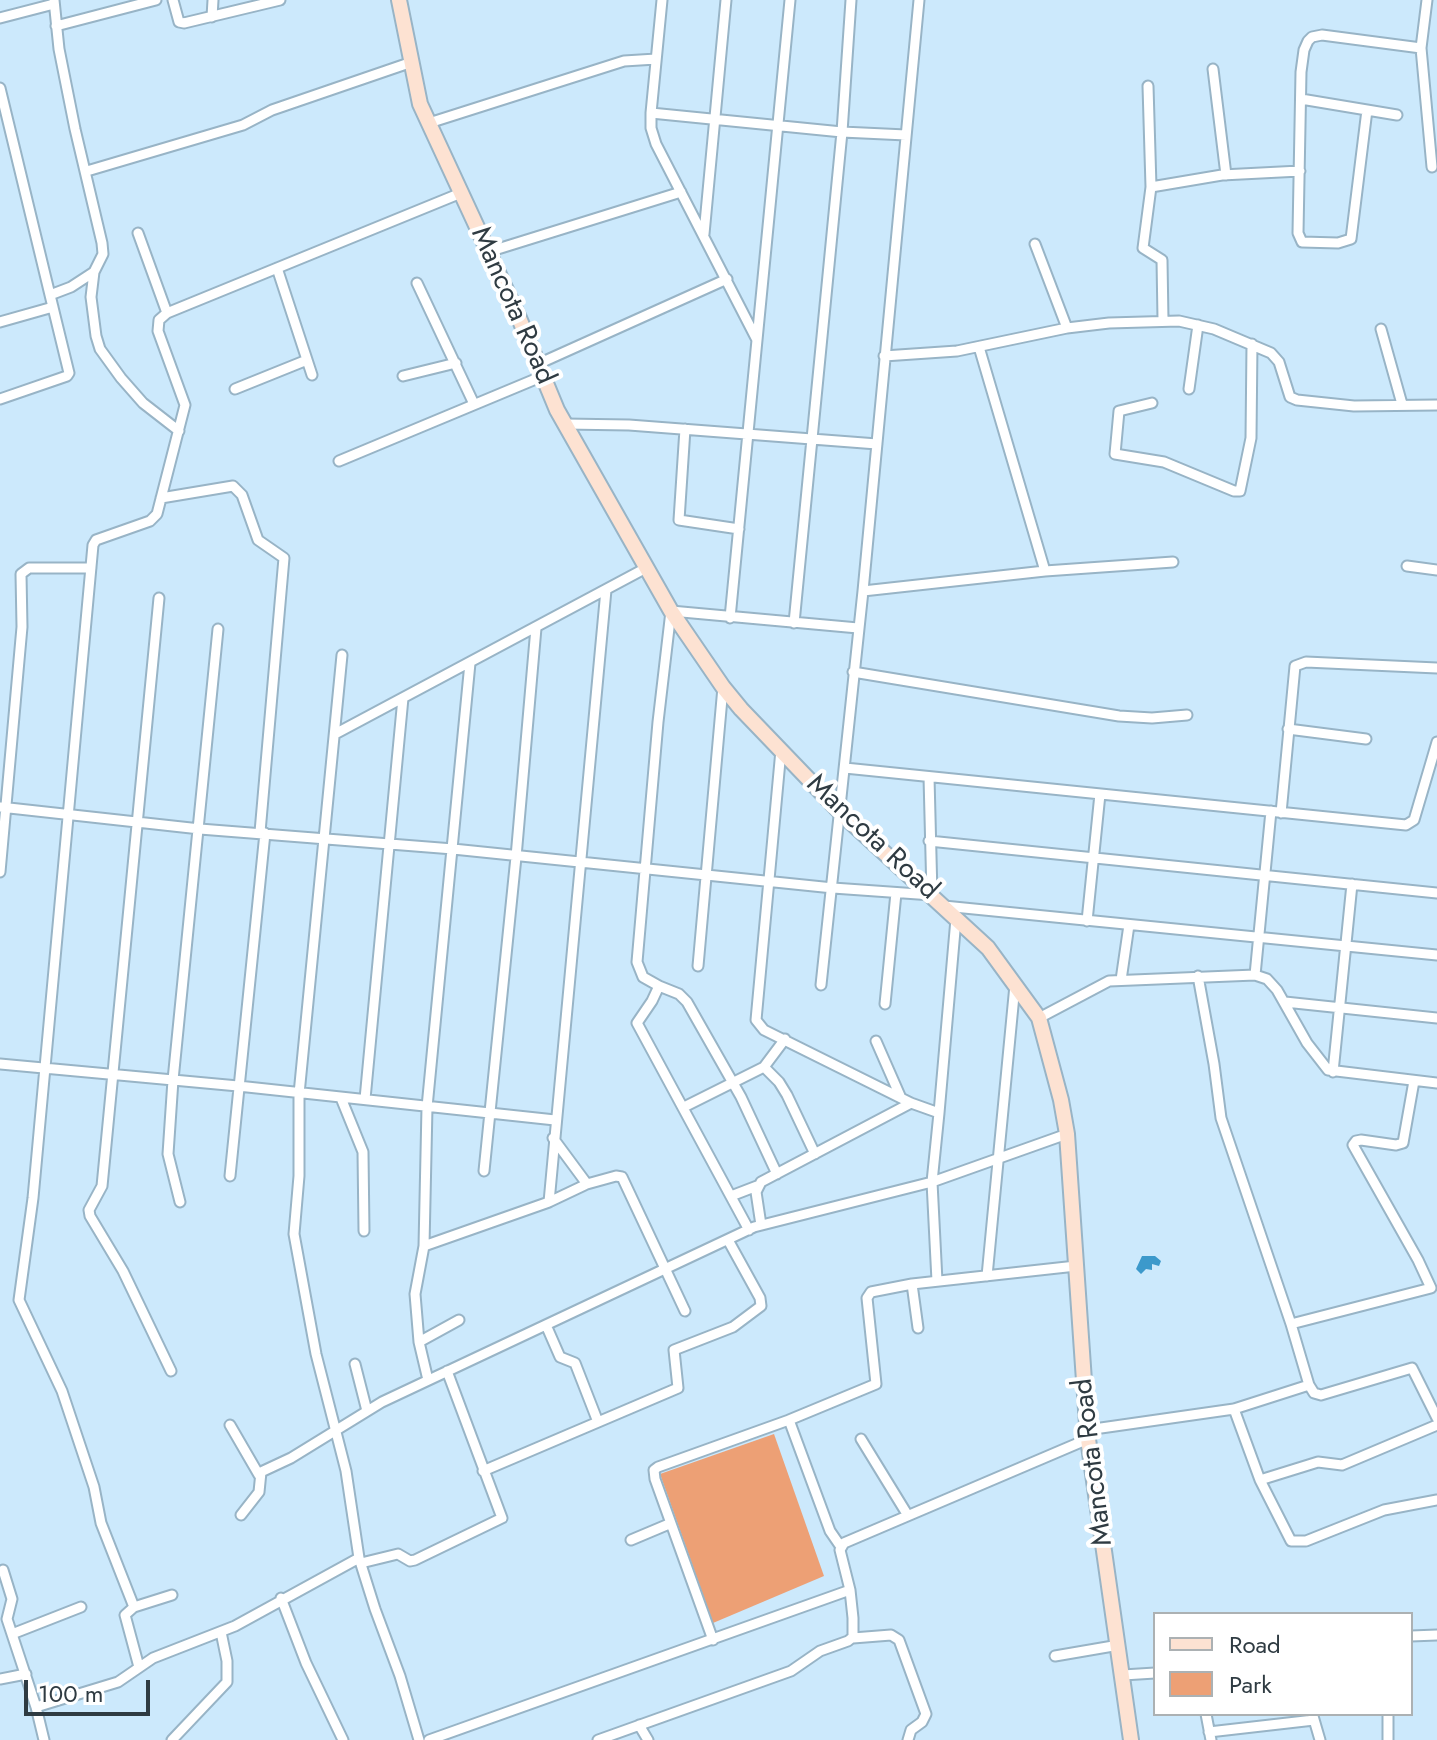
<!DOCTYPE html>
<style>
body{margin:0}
#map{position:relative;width:1437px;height:1740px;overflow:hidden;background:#cce9fc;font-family:Jost,sans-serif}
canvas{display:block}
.legend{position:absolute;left:1153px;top:1612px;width:260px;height:104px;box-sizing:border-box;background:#fff;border:2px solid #acb1b3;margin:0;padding:10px 14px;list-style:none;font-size:24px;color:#2f3b42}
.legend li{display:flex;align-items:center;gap:16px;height:40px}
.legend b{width:40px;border:2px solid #acb1b3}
.scale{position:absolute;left:24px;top:1680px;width:126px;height:36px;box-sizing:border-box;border:4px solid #2f3b42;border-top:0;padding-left:10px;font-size:24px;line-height:28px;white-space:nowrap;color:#2f3b42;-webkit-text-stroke:6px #fff;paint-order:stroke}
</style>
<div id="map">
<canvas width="1437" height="1740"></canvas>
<ul class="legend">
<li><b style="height:10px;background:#fde2d2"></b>Road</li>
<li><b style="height:22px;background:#eda075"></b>Park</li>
</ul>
<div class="scale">100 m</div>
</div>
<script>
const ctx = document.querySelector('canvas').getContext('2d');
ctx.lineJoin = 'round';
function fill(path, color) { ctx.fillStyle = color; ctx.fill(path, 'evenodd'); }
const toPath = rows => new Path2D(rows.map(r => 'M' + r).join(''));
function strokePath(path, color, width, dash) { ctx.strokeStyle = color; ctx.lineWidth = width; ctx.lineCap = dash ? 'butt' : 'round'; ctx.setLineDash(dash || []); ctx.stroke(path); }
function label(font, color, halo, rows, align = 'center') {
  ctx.font = font + ' Jost,sans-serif'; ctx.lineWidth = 8; ctx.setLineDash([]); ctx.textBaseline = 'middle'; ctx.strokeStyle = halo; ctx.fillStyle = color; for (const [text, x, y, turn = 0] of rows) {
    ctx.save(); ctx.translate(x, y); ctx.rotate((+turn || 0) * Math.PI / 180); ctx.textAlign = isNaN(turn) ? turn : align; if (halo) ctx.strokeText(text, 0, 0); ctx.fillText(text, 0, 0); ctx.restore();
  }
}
const green = toPath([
 [774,1434,824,1576,713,1623,660,1474]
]);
const water = toPath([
 [1142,1256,1155,1256,1161,1261,1159,1266,1152,1264,1152,1270,1146,1269,1141,1274,1136,1269]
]);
const street = toPath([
 [54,0,59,49,75,129,102,243,103,254,94,272,91,297,96,336,100,349,121,378,143,403,179,431],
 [173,0,179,22,184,23,280,0],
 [662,0,651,113,842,132,906,135],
 [212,17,213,0],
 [0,18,54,4],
 [56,26,156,0],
 [1421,48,1432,167],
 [1213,69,1226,175],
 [1148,86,1151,187],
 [0,88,50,295,71,287,94,272],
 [1301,99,1397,115],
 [1367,110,1351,239,1338,243,1302,242,1298,233,1301,72,1304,50,1308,41,1312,37,1322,35,1421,48,1427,0],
 [651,113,651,128,656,144,757,340,730,618],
 [429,123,624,61,656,59],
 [87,171,243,125,272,110,412,62],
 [138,233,167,313],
 [704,234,726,0],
 [1035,244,1067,328],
 [488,252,681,192],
 [277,268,312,375],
 [417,283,474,404],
 [1163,320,1162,260,1143,248,1151,187,1222,175,1300,171],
 [0,322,53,307],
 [1381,329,1402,404],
 [757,340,790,0],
 [979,347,1045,571],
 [884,356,957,351,1067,328,1109,323,1179,321,1214,329,1271,353,1279,362,1290,397,1297,400,1354,406,1437,405],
 [538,364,727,279],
 [403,376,456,363],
 [235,389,307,360],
 [1189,389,1198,325],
 [0,399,67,376,69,373,50,295],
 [1152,403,1119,411,1115,454,1164,462,1234,491,1240,491,1251,438,1252,344],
 [565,424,629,425,877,444],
 [685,429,679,520,739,529],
 [339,461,543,376],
 [161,498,233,486,242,495,258,540,284,558,260,832],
 [1407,566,1437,570],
 [863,591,1045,571,1173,562],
 [159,598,102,1186,89,1210,90,1216,123,1271,171,1371],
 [794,623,842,132,851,0],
 [853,672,1119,716,1152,718,1187,715],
 [1288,729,1366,739],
 [335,734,646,568],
 [781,750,756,1020,764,1030,911,1103,939,1113,932,1182,937,1281],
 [845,768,1406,825,1414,820,1437,742],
 [0,807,200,829,453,849,833,888,932,895,929,777],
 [1281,813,1295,666,1306,662,1437,668],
 [929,841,1437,893],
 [0,872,22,627,21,574,29,568,91,568],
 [944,906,1437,955],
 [1087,921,1100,794],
 [698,966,723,687],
 [1255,975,1267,979,1277,990,1307,1043,1328,1070,1437,1083],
 [1198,976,1214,1064,1221,1118,1291,1324,1309,1385,1314,1393,1321,1395,1412,1368,1437,1418],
 [1121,980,1129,925],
 [821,985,863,591,919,0],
 [659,986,679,994,687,1002,741,1097,777,1174],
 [1285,1002,1437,1018],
 [885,1004,896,893],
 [1039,1018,1109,981,1255,975,1271,811],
 [876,1041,901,1098],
 [0,1064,238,1086,555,1120],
 [764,1067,785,1039],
 [1333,1072,1352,884],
 [341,1098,363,1152,364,1231],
 [365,1099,403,698],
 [684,1107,764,1067,779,1082,787,1095,815,1154],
 [939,1113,956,919],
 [553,1138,587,1184],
 [484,1171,516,857,536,628],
 [230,1176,265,833],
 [731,1196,757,1186],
 [180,1202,168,1154,173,1080,218,629],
 [549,1202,587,1184,616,1176,622,1177,685,1311],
 [761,1225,756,1192,761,1182,911,1103],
 [749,1230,637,1023,652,1001,659,986,643,977,637,962,658,722,671,611,858,628],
 [424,1246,549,1202,606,590],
 [987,1276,1015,985],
 [912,1284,918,1328],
 [1291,1324,1431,1288,1418,1260,1353,1145,1356,1141,1361,1140,1396,1145,1403,1143,1414,1081],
 [546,1325,560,1357,575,1363,598,1422],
 [419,1342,459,1320],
 [355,1364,367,1411],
 [428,1380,419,1342,415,1294,424,1246,427,1107,470,663],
 [1234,1409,1260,1480,1291,1541,1306,1541,1384,1510,1437,1500],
 [789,1420,876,1384,867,1298,871,1292,912,1284,1076,1266],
 [230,1425,259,1475],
 [1087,1430,1234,1409,1309,1385],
 [861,1439,907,1514],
 [483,1471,678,1388,674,1350,733,1327,761,1306,760,1298,728,1240],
 [1260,1480,1318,1462,1342,1465,1437,1425],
 [241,1515,259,1492,261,1472,291,1458,382,1402,754,1227,932,1182,1067,1134],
 [631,1540,669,1524],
 [359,1558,375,1609,400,1676,419,1740],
 [361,1563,398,1554,410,1561,415,1560,502,1518,447,1371],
 [3,1570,12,1599,7,1619,36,1707],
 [281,1598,306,1663,343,1740],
 [134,1607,101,1523,94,1487,62,1391,19,1300,33,1198,93,545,96,540,150,521,157,514,185,405,158,331,159,320,167,313,461,193],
 [12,1634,81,1607],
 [1411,1636,1437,1635],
 [853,1638,891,1635,899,1640,926,1714,922,1722,911,1730,908,1740],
 [713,1640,655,1479,654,1470,658,1467,789,1420,830,1531,841,1547],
 [1055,1656,1119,1645],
 [139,1667,125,1615,134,1607,172,1595],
 [1123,1675,1155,1673],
 [0,1679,26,1674],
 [1206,1714,1211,1740],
 [1313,1716,1320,1740],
 [639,1725,648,1740],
 [1209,1732,1314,1720],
 [44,1740,36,1707,118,1682,153,1658,235,1626,359,1558,346,1471,316,1354,294,1234,299,1176,299,1094,342,655],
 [172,1740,227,1682,227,1661,221,1632],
 [429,1740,850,1590],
 [598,1740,791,1671,820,1651,848,1641,853,1637,853,1618,850,1590,840,1550,844,1543,1088,1439],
 [1388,1740,1388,1714]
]);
const secondary = toPath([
 [399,0,420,104,519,318,557,410,671,611,723,687,741,709,841,813,988,948,1039,1018,1061,1100,1067,1134,1088,1439,1131,1740]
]);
const streetNames = [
 ["Mancota Road",512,306,66],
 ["Mancota Road",872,838,43],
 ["Mancota Road",1094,1462,-97]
];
fill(green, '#eda075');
fill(water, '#3c99cb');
strokePath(street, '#98b4c6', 13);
strokePath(secondary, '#98b4c6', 18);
strokePath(street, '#fff', 9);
strokePath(secondary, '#fde2d2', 14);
label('28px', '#2f3b42', '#fff', streetNames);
</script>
